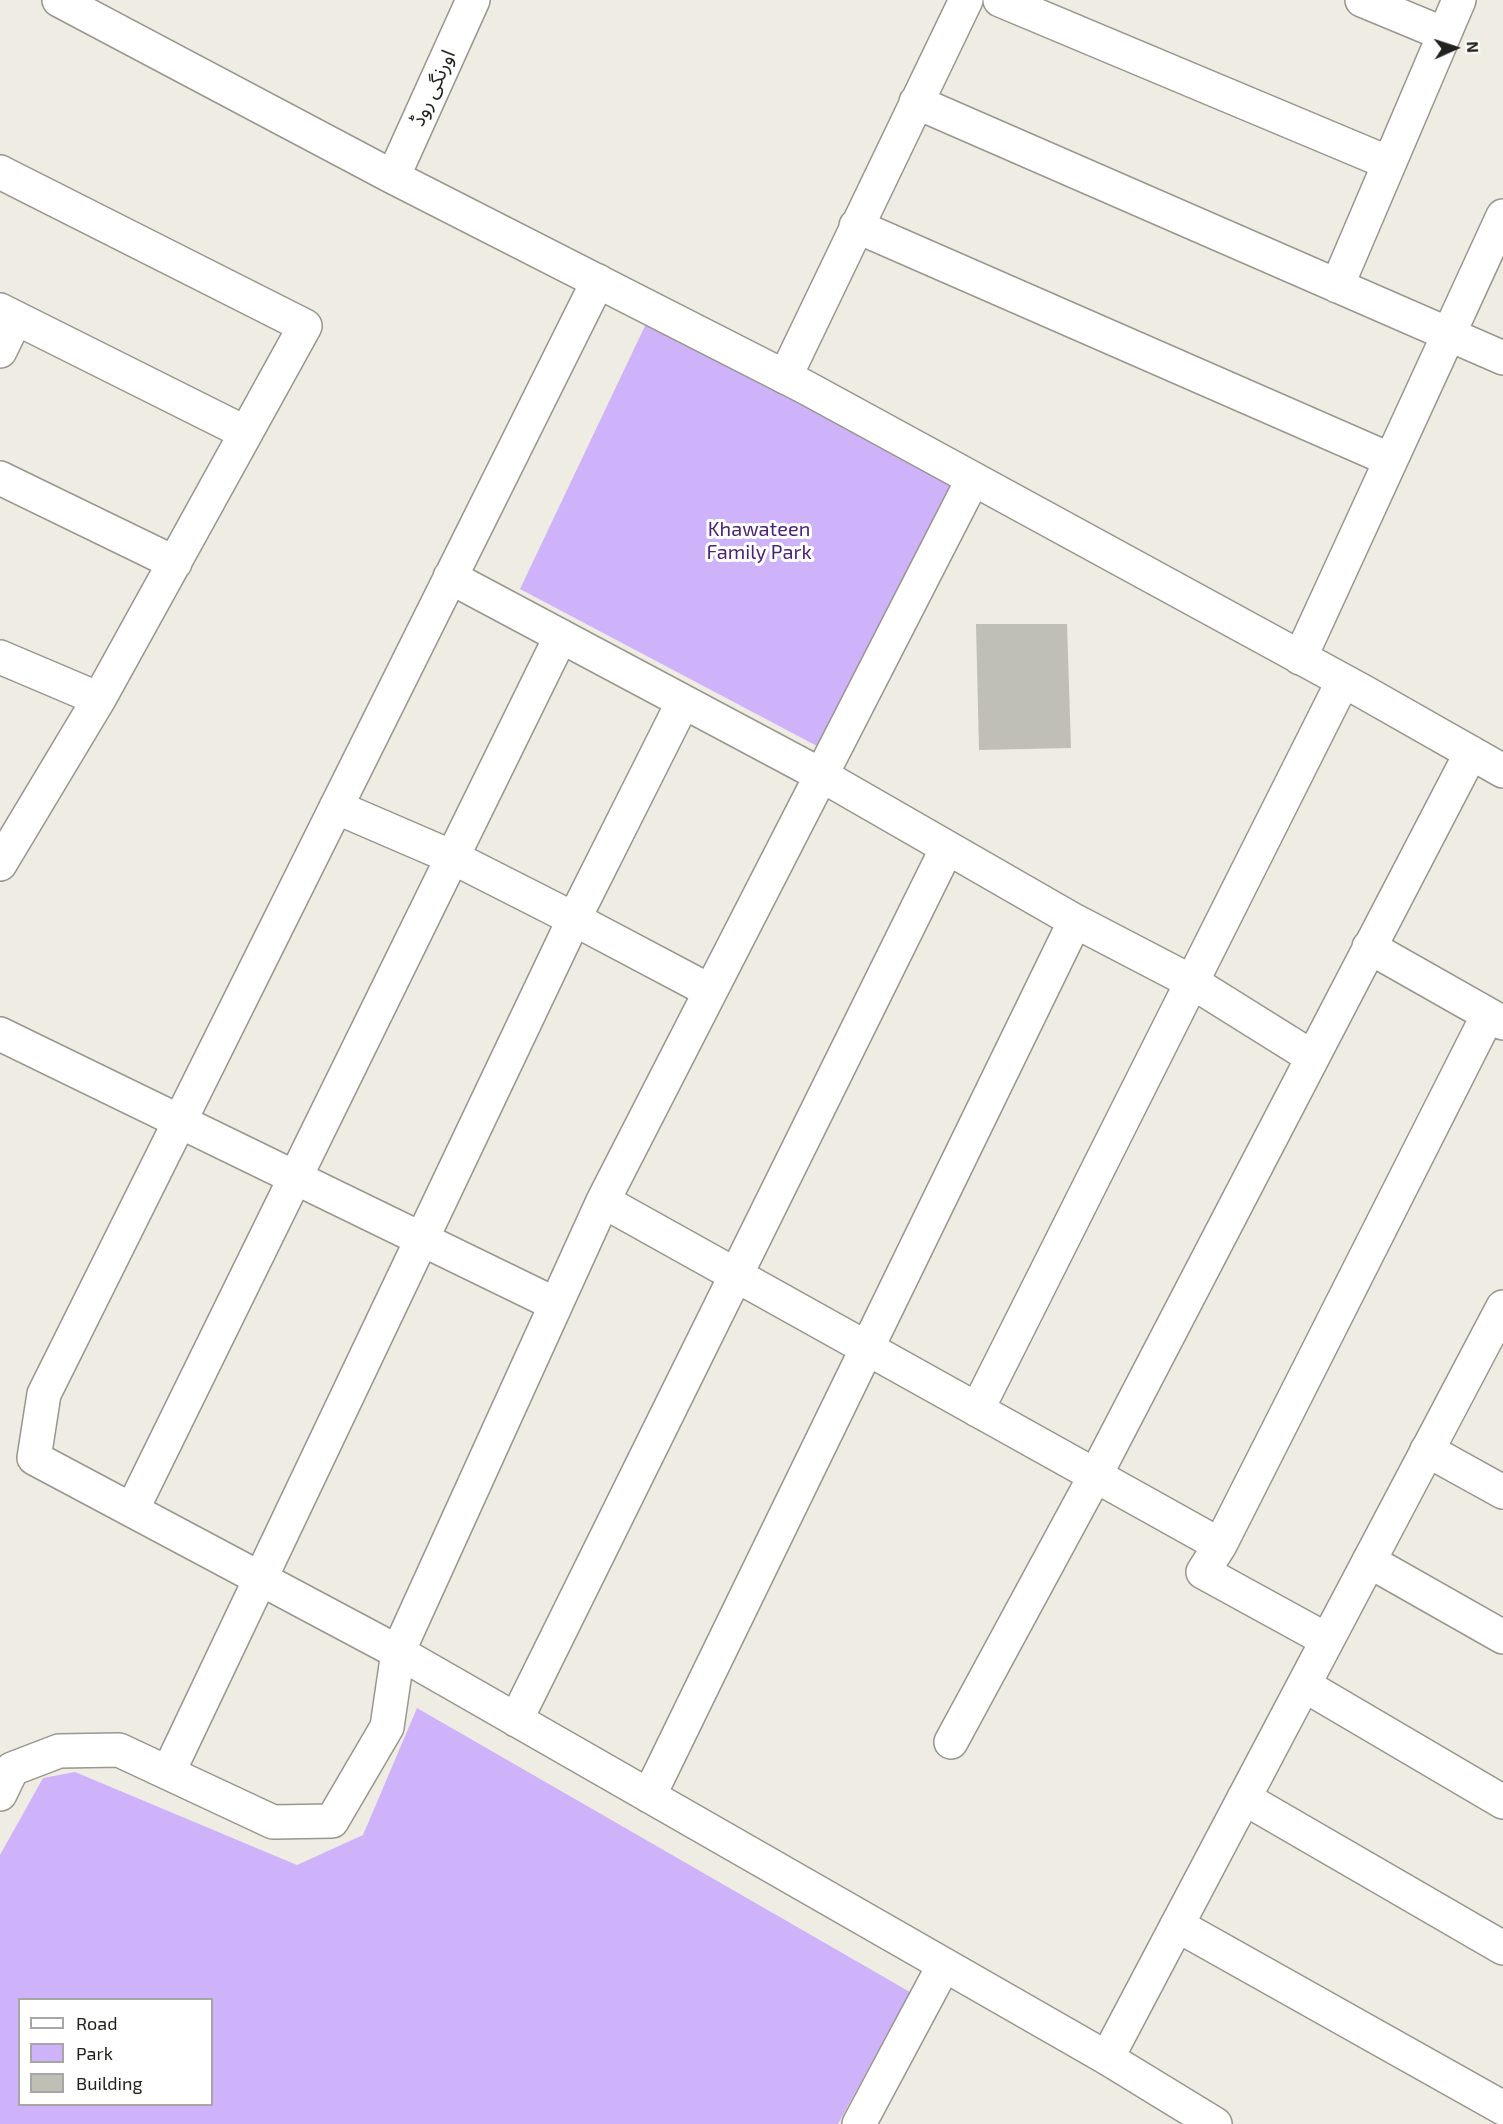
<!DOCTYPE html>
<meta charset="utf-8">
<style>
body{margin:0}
#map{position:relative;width:1503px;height:2124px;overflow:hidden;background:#efede3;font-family:"Exo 2",sans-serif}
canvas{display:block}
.legend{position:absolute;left:18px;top:1998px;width:195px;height:108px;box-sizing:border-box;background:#fff;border:2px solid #a6a6a5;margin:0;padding:8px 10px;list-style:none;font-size:18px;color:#21211d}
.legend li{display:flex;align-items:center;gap:12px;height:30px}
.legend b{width:30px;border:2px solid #a6a6a5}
.north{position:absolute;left:1425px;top:18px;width:60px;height:60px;-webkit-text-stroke:4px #fff;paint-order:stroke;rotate:87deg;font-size:16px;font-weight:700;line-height:24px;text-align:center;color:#21211d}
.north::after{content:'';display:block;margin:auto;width:21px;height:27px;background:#21211d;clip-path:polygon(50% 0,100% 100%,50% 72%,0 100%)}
</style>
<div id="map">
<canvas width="1503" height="2124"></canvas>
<ul class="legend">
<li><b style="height:8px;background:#fff"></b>Road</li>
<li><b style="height:16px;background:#ceb3fa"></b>Park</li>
<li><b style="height:16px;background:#c0bfb5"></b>Building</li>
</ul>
<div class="north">N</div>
</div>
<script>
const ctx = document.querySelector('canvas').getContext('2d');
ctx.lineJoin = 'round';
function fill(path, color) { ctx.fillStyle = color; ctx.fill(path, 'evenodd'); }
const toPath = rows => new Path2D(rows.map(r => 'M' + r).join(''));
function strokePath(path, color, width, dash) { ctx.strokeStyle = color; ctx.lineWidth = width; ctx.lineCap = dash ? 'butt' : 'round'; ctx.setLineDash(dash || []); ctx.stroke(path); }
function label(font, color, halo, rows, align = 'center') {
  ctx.font = font + ' "Exo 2","Noto Sans Arabic",sans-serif'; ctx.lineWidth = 6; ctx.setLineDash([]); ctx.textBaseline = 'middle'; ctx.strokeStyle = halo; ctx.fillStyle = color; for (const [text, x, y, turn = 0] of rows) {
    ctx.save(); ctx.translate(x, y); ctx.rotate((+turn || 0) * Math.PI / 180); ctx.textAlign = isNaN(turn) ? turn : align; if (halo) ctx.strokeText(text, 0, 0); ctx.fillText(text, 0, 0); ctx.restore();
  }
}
const green = toPath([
 [653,309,973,479,832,754,520,589],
 [417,1708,910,1992,838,2124,0,2124,0,1855,43,1778,75,1772,297,1865,363,1835],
 [20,2000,212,2000,212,2104,20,2104]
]);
const building = toPath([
 [976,624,1067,624,1071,748,979,750]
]);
const street = toPath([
 [1000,0,1389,163],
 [1362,0,1444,34],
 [916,102,1503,358],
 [0,172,305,326,99,699,0,864],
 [856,226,1391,460],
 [598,281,44,1394,34,1458,398,1652,1107,2058],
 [1337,286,1459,0],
 [0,310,246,433],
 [0,351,16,318],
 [785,377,966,0],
 [0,478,175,563],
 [450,577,821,775,1075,921,1192,982,1312,1057],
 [0,657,99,699],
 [1300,658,1503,216],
 [336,807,452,857,574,919,710,991],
 [1369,947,1503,1023],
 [0,1034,555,1304],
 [603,1201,1220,1545,1203,1572,1327,1640],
 [977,1410,1343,681],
 [1427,1450,1503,1492],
 [132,1510,561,636],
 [1220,1545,1488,1015],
 [1369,1561,1503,1637],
 [1304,1685,1503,1802],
 [516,1720,947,848],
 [951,1742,1095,1476,1471,753],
 [168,1773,574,919,683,702],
 [0,1794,12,1769,59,1751,119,1750,273,1822,332,1821,387,1727,398,1652,603,1201,973,479],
 [649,1796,1075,921],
 [1244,1798,1503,1948],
 [1177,1925,1503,2108],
 [859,2124,944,1965]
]);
const secondary = toPath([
 [59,0,393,177,805,387,1364,692,1503,771],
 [393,177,473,0],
 [1215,2124,1107,2058,1503,1307]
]);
const streetNames = [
 ["اورنگی روڈ",433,88,-66]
];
const parkNames = [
 ["Khawateen",759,529],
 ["Family Park",759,552]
];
fill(green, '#ceb3fa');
fill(building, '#c0bfb5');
strokePath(street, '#98968d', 36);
strokePath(secondary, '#98968d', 36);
strokePath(street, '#fff', 33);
strokePath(secondary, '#fff', 33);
label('20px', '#21211d', '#fff', streetNames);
label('20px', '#4c2279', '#fff', parkNames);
</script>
